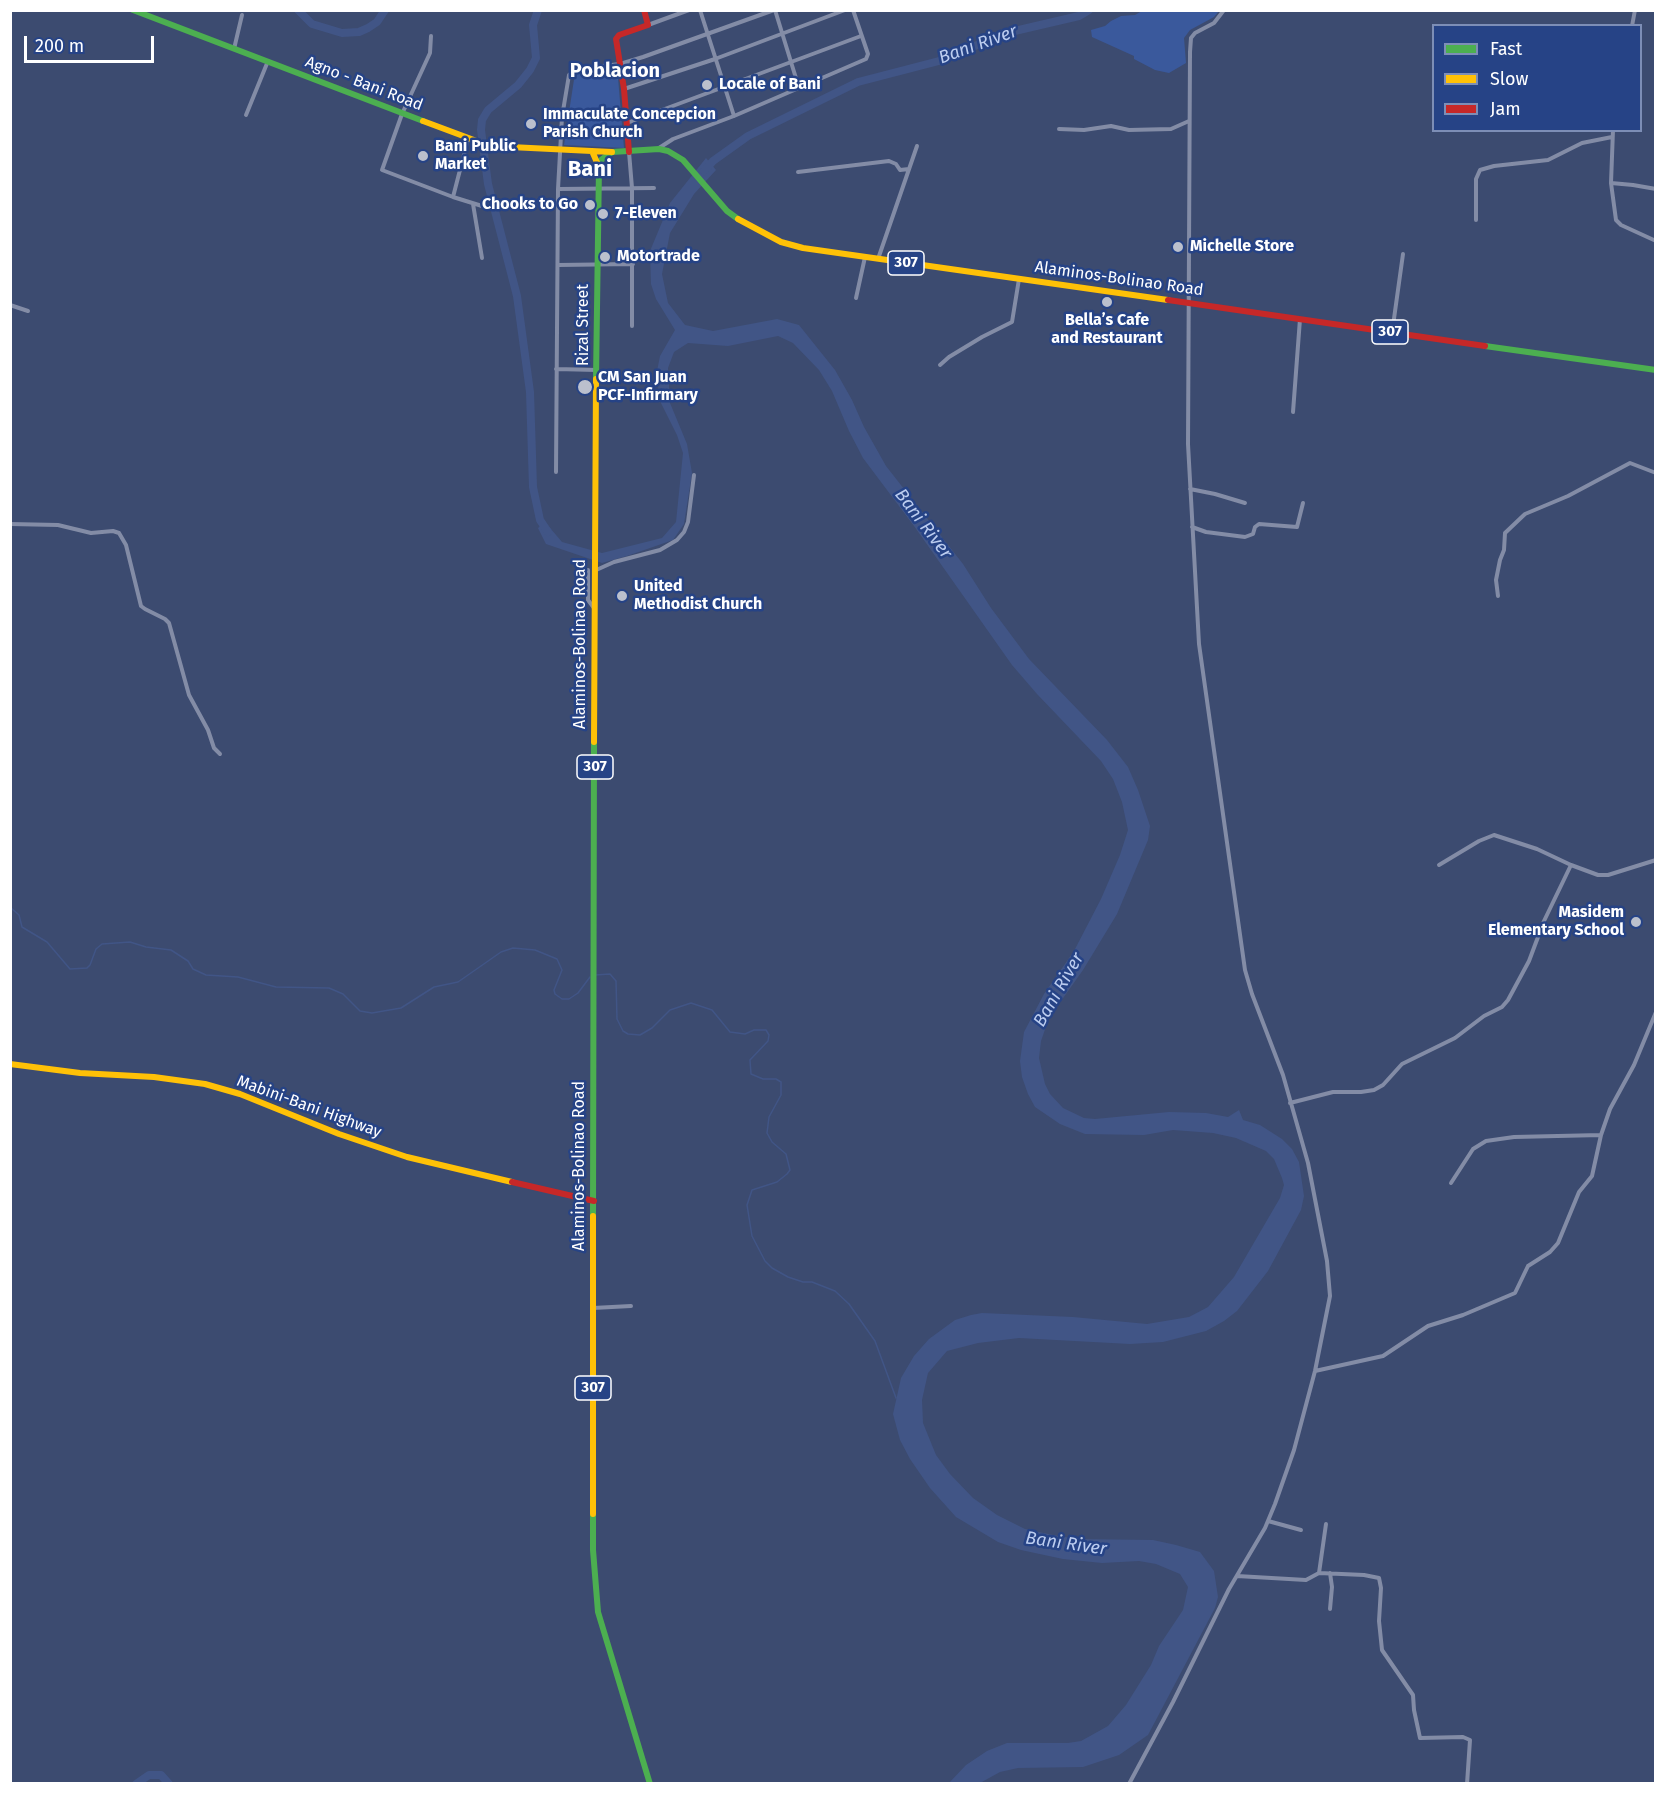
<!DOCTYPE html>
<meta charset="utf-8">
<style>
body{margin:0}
#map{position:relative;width:1666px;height:1794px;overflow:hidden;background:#3c4b70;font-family:"Fira Sans",sans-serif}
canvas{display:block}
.frame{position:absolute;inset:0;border:12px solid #fff;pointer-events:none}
.legend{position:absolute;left:1432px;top:24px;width:210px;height:108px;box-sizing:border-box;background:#264386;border:2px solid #7d8eb6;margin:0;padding:8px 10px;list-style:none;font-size:18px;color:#fff}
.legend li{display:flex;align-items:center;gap:12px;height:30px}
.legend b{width:30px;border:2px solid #7d8eb6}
.scale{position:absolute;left:24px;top:36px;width:130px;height:27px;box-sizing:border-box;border:3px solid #fff;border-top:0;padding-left:8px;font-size:18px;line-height:21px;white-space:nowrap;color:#fff;-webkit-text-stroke:4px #264386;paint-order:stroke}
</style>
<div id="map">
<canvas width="1666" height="1794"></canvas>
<div class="frame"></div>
<ul class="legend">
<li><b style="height:8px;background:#4caf50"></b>Fast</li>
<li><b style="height:8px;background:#ffc107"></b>Slow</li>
<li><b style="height:8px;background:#c62828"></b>Jam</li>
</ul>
<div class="scale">200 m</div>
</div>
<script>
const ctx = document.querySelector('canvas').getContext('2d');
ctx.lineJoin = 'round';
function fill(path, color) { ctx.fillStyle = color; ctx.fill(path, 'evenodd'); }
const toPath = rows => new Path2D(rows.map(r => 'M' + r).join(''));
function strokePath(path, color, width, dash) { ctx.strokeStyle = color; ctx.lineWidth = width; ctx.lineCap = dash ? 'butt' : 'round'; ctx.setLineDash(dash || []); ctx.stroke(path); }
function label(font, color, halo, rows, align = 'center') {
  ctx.font = font + ' "Fira Sans",sans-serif'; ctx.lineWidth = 5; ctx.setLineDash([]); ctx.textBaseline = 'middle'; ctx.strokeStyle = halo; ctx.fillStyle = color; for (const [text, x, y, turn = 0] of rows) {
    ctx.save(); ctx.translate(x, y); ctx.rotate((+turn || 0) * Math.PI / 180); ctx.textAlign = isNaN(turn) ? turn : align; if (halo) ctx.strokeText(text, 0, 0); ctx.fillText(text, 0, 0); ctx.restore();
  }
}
const green = toPath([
 [1142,11,1142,10,1219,11,1214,17,1190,30,1184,38,1186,63,1169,73,1155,70,1134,59,1134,56,1092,37,1091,30,1105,26,1111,21,1121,16,1135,15],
 [617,66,624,148,564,145,575,73]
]);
const water = toPath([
 [706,158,716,170,694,194,670,233,662,274,668,303,685,325,713,331,777,319,799,325,835,370,852,400,864,427,886,466,963,564,991,608,1029,659,1107,740,1128,767,1138,790,1150,826,1148,840,1117,914,1083,970,1049,1018,1041,1041,1039,1058,1045,1084,1050,1094,1063,1108,1084,1118,1095,1119,1169,1112,1206,1113,1228,1117,1239,1110,1243,1120,1260,1125,1282,1139,1292,1149,1299,1162,1304,1196,1301,1210,1268,1271,1237,1311,1224,1321,1206,1331,1163,1342,1130,1344,1019,1338,978,1343,947,1351,928,1373,922,1400,923,1423,936,1455,950,1474,973,1498,997,1515,1025,1529,1053,1535,1078,1539,1153,1540,1176,1545,1200,1552,1214,1571,1218,1597,1215,1608,1148,1735,1119,1755,1083,1767,1018,1768,1000,1772,980,1783,949,1783,966,1765,987,1751,1007,1743,1068,1743,1081,1741,1108,1726,1126,1705,1151,1665,1159,1646,1183,1610,1188,1587,1180,1574,1156,1564,1139,1561,1102,1563,1063,1559,1021,1550,998,1542,956,1517,930,1488,910,1459,900,1440,893,1414,901,1378,914,1356,929,1339,955,1320,971,1315,982,1313,1073,1317,1147,1324,1189,1317,1208,1307,1234,1277,1280,1198,1284,1185,1282,1178,1274,1159,1266,1151,1236,1138,1213,1133,1173,1130,1144,1135,1085,1134,1060,1124,1035,1107,1028,1094,1022,1077,1020,1061,1024,1032,1044,994,1074,951,1101,899,1120,855,1128,830,1122,802,1113,779,1101,761,1037,694,1012,665,914,526,863,458,849,431,832,391,819,370,793,343,778,336,728,346,688,343,674,352,668,368,670,403,687,444,692,473,684,524,673,540,627,556,602,563,546,544,538,528,545,522,562,542,602,553,662,538,676,522,683,453,677,435,661,403,656,376,660,356,675,330,656,299,651,284,650,251,670,203]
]);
const stream = toPath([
 [10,907,19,915,22,927,47,942,70,969,87,968,90,965,96,949,102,944,130,942,146,947,171,950,188,961,193,969,206,975,238,977,276,987,329,988,343,994,360,1011,372,1013,401,1008,434,987,458,982,501,952,513,948,535,950,557,959,562,970,554,990,555,994,562,999,569,999,578,993,590,977],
 [595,975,610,974,616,981,617,1019,623,1031,628,1034,640,1035,652,1028,670,1010,691,1003,712,1010,730,1032,745,1034,754,1030,766,1030,769,1035,768,1041,750,1060,751,1074,763,1079,776,1079,781,1082,781,1095,769,1117,767,1133,772,1142,786,1154,790,1170,787,1174,777,1182,752,1190,747,1205,752,1236,765,1261,772,1268,788,1277,803,1282,812,1282,835,1291,849,1304,875,1341,896,1398]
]);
const river = toPath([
 [298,10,312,24,342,33,359,32,368,28,377,22,385,10],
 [538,10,533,25,536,58,530,70,518,85,488,110,482,120,481,130,488,184,517,296,530,392,533,487,540,520,548,532],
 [704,171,713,161,748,136,858,82,939,61,1006,33,1079,16,1089,10],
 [136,1784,149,1775,161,1775,169,1784]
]);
const street = toPath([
 [700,10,734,116],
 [775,10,799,88],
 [648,25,689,10],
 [1632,26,1635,10],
 [431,36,430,53,402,114,382,170,453,197,482,206],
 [234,49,242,15],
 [624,89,715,59,845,10],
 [246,115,268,61],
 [627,123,861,36],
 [1059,129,1084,130,1111,126,1129,130,1171,129,1189,121],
 [1613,130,1611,183,1616,220,1621,225,1656,241],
 [659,148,673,139,734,116,866,59,868,54,853,10],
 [629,152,632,188,632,326],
 [798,172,889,161,896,164,900,170,909,169],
 [1611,183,1633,185,1656,189],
 [559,189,654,188],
 [453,197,468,139],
 [473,204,482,258],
 [1476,220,1476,179,1480,170,1494,166,1548,160,1582,143,1612,137],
 [878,259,917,146],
 [558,265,633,264],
 [856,298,865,257],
 [10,305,28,311],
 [1392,333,1403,254],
 [940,365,949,357,982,337,1012,322,1019,279],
 [556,369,597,370],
 [1293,412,1300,319],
 [556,472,558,189,562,117,569,75,576,69,620,64,643,57,774,10],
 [1190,489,1215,494,1245,503],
 [10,524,58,525,91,533,113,531,119,533,126,545,141,606,145,609,165,619,169,623,189,695,208,730,214,748,220,754],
 [1192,527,1206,532,1245,537,1253,534,1255,527,1259,524,1297,527,1303,503],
 [588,570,588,600,594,608],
 [594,571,614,562,660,550,677,540,684,532,688,522,694,475],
 [1498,596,1496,580,1500,560,1504,550,1505,533,1525,514,1568,496,1630,463,1656,473],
 [1439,865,1479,841,1494,835,1537,849,1571,865,1598,875,1608,875,1656,860],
 [1290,1103,1333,1092,1361,1092,1374,1090,1383,1085,1402,1064,1455,1038,1484,1016,1502,1007,1508,1000,1529,961,1544,921,1571,865],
 [1451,1183,1473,1149,1486,1141,1514,1137,1601,1135],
 [593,1308,631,1306],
 [1315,1371,1383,1356,1428,1326,1463,1315,1515,1293,1528,1266,1550,1252,1558,1243,1579,1192,1592,1176,1601,1135,1610,1109,1634,1065,1656,1012],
 [1268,1521,1301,1530],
 [1319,1573,1364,1575,1379,1578,1381,1588,1379,1621,1382,1650,1413,1695,1414,1710,1420,1738,1463,1737,1470,1740,1467,1784],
 [1330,1573,1332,1587,1330,1609],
 [1237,1576,1306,1580,1319,1573,1326,1524],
 [1129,1784,1173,1702,1229,1589,1265,1528,1275,1504,1294,1450,1315,1371,1330,1296,1327,1261,1308,1163,1283,1075,1252,994,1245,970,1199,644,1188,444,1190,52,1191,38,1195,33,1214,23,1224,10]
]);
const fast = toPath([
 [133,10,423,121],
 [1485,346,1656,370],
 [596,379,599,167,601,160,612,152,659,149,668,151,683,160,727,211,738,219],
 [593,1216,594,742],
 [593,1514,593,1550,598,1612,650,1784]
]);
const slow = toPath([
 [423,121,490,146,612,152],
 [592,151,599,167],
 [738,219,781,242,803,248,1168,300],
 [594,742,596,379],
 [10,1064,80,1073,154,1077,205,1084,240,1094,339,1134,407,1157,512,1182],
 [593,1514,593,1216]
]);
const jam = toPath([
 [629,152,624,89,616,39,619,35,648,25,644,10],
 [1168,300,1485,346],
 [512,1182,594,1201]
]);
const markers = [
 [707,85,6,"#bbc0cd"],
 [531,124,6,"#bbc0cd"],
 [423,156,6,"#bbc0cd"],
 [590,205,6,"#bbc0cd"],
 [603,214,6,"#bbc0cd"],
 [1178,247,6,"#bbc0cd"],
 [605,257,6,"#bbc0cd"],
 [1107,302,6,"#bbc0cd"],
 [585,387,8,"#bbc0cd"],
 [622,596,6,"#bbc0cd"],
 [1636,922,6,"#bbc0cd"]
];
const shields = [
 [906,263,36],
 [1390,332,36],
 [595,767,36],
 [593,1388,36]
];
const shieldNames = [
 ["307",906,263],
 ["307",1390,332],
 ["307",595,767],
 ["307",593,1388]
];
const streetNames = [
 ["Agno - Bani Road",364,84,21],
 ["Alaminos-Bolinao Road",1119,279,8],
 ["Rizal Street",584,325,-90],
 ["Alaminos-Bolinao Road",581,644,-90],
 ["Mabini-Bani Highway",309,1107,20],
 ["Alaminos-Bolinao Road",580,1166,-90]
];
const poiNames = [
 ["Locale of Bani",719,85],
 ["Immaculate Concepcion",543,115],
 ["Parish Church",543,133],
 ["Bani Public",435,147],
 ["Market",435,165],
 ["Chooks to Go",578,205,"right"],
 ["7-Eleven",615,214],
 ["Michelle Store",1190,247],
 ["Motortrade",617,257],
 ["Bella’s Cafe",1107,321,"center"],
 ["and Restaurant",1107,339,"center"],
 ["CM San Juan",598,378],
 ["PCF-Infirmary",598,396],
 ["United",634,587],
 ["Methodist Church",634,605],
 ["Masidem",1624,913,"right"],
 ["Elementary School",1624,931,"right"]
];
const waterNames = [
 ["Bani River",978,45,-20],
 ["Bani River",923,524,53],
 ["Bani River",1059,990,-60],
 ["Bani River",1066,1544,8]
];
const quarterNames = [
 ["Poblacion",615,71]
];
const districtNames = [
 ["Bani",590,170]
];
fill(green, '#3a599c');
fill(water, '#415586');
strokePath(stream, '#415586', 1.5);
strokePath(river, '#415586', 8);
strokePath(street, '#838ca6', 4);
strokePath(fast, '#4caf50', 6);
strokePath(slow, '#ffc107', 6);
strokePath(jam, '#c62828', 6);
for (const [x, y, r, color] of markers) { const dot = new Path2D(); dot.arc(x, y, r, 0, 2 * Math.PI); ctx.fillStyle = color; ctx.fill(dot); strokePath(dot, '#264386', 2); }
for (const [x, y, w] of shields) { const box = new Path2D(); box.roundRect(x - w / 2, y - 12, w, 24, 4.5); ctx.fillStyle = '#264386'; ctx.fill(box); strokePath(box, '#fff', 1.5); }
label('bold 15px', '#fff', null, shieldNames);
label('16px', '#fff', '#264386', streetNames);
label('bold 16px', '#fff', '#264386', poiNames, 'left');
label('italic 18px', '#bccdf0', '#264386', waterNames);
label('bold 20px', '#fff', '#264386', quarterNames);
label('bold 22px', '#fff', '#264386', districtNames);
</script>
